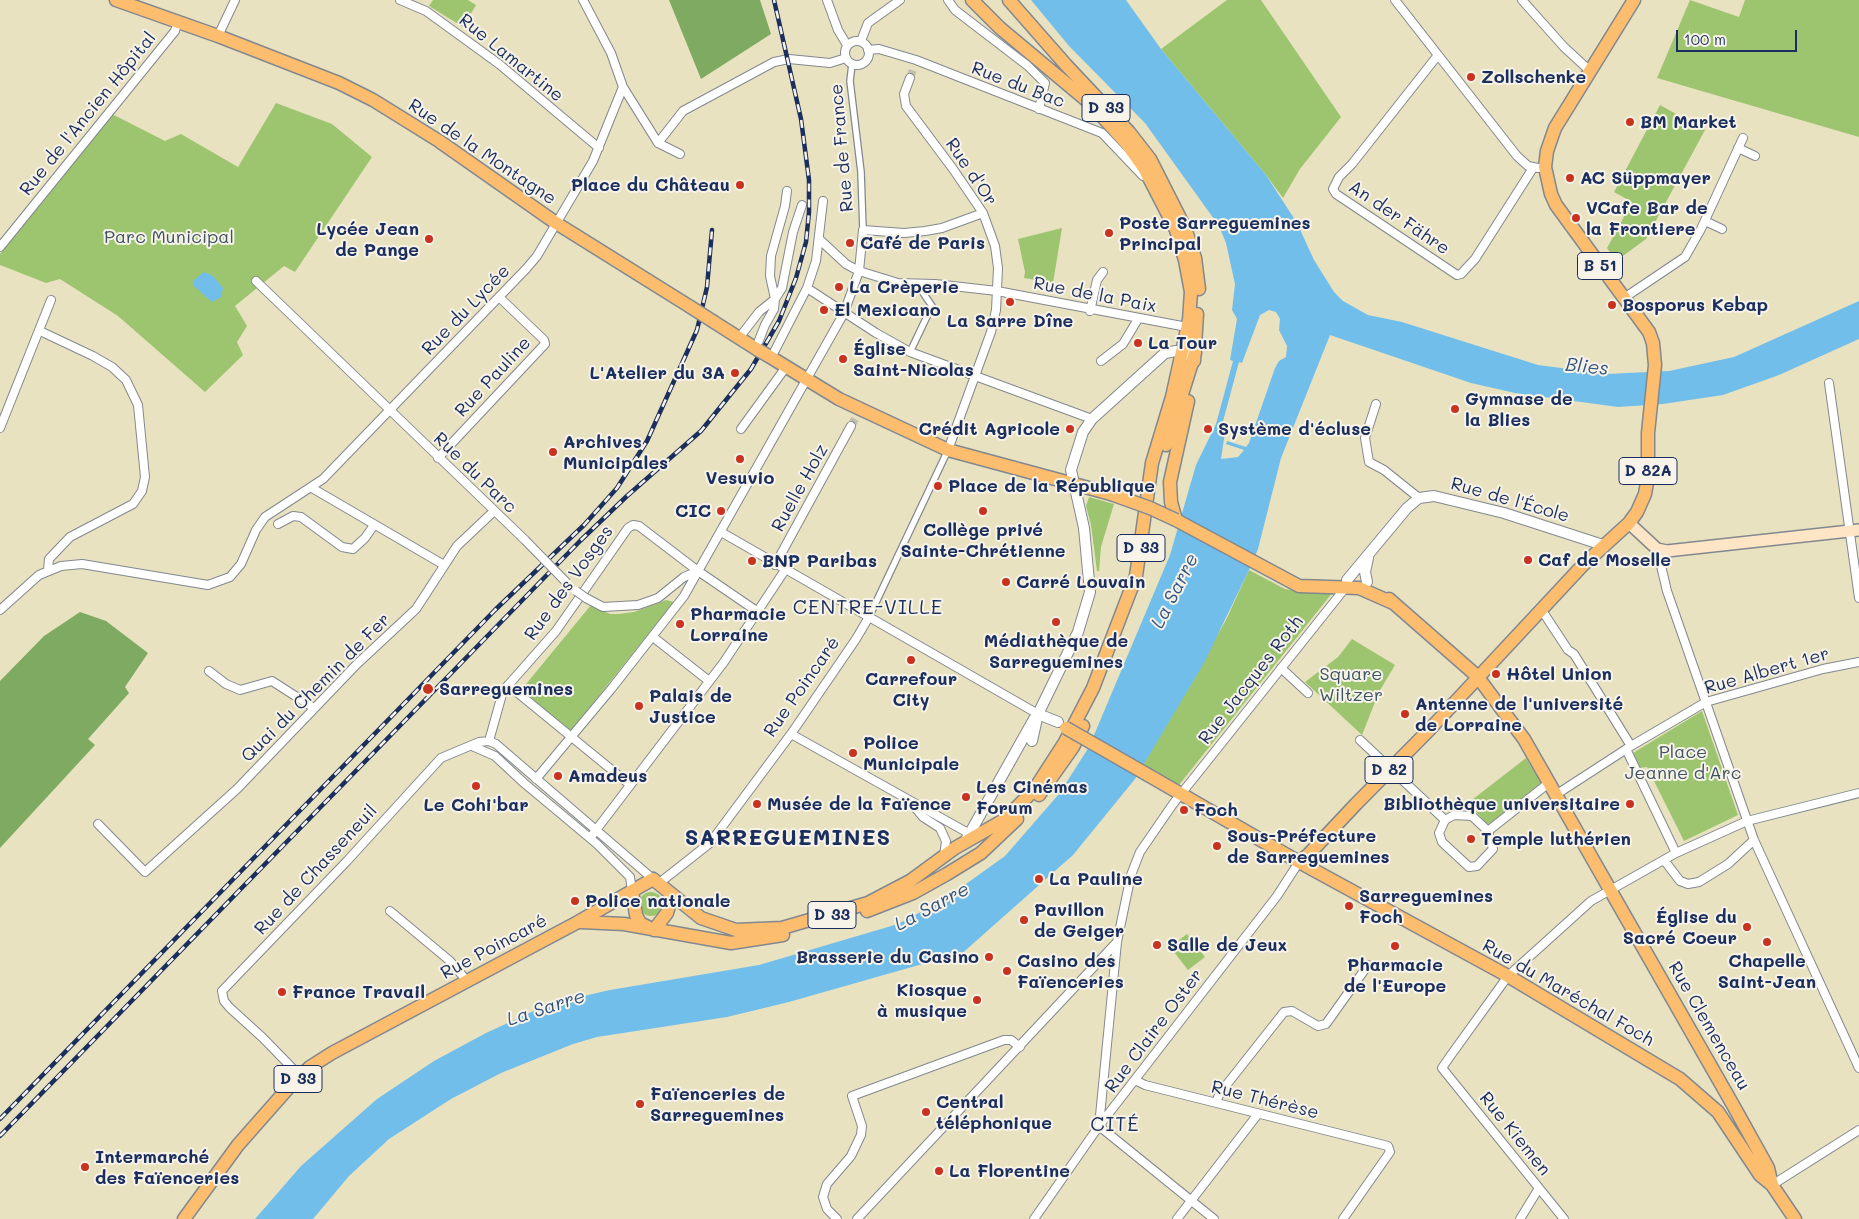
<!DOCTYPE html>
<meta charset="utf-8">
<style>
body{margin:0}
#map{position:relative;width:1859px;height:1219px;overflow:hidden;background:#e9e2c0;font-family:Mali,sans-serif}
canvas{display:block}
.scale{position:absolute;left:1676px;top:30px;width:121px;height:22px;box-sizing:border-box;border:2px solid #1b2f5e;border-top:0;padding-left:6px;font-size:15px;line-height:18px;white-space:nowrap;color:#1b2f5e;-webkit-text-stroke:4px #f7f3e8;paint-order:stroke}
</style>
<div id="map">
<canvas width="1859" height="1219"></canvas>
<div class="scale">100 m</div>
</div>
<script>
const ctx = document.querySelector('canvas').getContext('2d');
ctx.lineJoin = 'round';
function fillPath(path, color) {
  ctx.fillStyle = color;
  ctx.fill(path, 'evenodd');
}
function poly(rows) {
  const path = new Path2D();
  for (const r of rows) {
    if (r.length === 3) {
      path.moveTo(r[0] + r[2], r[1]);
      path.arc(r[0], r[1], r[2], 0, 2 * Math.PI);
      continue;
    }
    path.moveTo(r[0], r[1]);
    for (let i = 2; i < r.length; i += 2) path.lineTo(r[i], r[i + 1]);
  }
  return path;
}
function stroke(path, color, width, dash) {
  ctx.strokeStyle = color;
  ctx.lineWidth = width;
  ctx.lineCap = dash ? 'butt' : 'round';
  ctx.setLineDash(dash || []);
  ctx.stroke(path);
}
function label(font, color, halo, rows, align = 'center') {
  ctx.font = font + ' Mali,sans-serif';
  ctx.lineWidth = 4;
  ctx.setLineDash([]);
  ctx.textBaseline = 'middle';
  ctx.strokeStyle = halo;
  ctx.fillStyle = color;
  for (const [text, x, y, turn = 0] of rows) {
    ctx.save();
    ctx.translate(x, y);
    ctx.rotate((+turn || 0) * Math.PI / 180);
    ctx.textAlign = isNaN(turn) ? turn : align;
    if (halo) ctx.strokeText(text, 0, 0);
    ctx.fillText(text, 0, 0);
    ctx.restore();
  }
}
const green = poly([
 [433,0,468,0,476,5,463,27,429,6],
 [1227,0,1261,0,1341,117,1300,169,1283,198,1266,175,1161,49],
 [1690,0,1739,17,1745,0,1859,0,1859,137,1657,78],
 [276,103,332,124,372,157,295,272,284,266,235,306,247,326,237,342,243,355,205,392,118,316,60,279,46,283,0,265,0,254,112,114,165,141,181,134,238,167],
 [1660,105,1705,130,1646,239,1616,261,1607,248,1632,202,1614,192],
 [1062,228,1053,283,1024,278,1025,272,1018,239],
 [1089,497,1114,504,1101,547,1099,571,1097,571,1091,525,1086,506],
 [1249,570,1285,589,1309,593,1333,592,1175,790,1139,772,1226,620],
 [666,600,674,602,569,733,522,689,591,605,610,614,619,614,634,612],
 [1352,639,1395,665,1379,692,1362,735,1305,682,1338,657],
 [1702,711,1738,815,1684,841,1647,767,1640,768,1633,753],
 [1526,758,1541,783,1488,825,1468,803],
 [651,904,12],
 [1187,934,1205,957,1188,970,1170,947]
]);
const forest = poly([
 [669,0,760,0,771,34,701,79],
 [80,612,106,621,148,653,125,687,129,693,88,739,95,745,0,848,0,681,44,636]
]);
const water = poly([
 [1031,0,1126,0,1161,49,1266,175,1297,223,1314,260,1334,292,1343,301,1368,315,1402,322,1538,365,1607,374,1669,371,1734,357,1859,301,1859,339,1779,375,1723,395,1663,404,1618,407,1515,393,1471,383,1330,335,1281,458,1258,549,1249,570,1204,663,1135,779,1073,855,958,957,954,955,789,1002,727,1017,597,1037,573,1044,501,1073,451,1099,389,1139,349,1176,313,1219,255,1219,301,1166,377,1099,434,1061,486,1033,538,1009,562,1001,610,990,759,965,898,924,945,899,1005,856,1059,794,1089,747,1170,555,1196,465,1216,424,1233,361,1230,360,1237,319,1232,310,1235,284,1226,243,1219,226,1145,123,1069,46],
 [1269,310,1276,312,1280,319,1279,330,1287,346,1286,357,1279,361,1275,368,1249,443,1246,447,1227,441,1226,444,1244,450,1238,457,1221,459,1226,426,1222,425,1239,362,1242,363,1260,315],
 [204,272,213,276,223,288,221,297,212,302,194,286,194,280]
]);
const minorTunnel = poly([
 [910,78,914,67],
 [851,426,858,414]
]);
const pedestrian = poly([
 [852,64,850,81,861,172,863,230],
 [910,352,932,306,917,284],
 [869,617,948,450]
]);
const minor = poly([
 [400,0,426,11,499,64,599,148],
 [827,0,838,30,847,45],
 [948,0,955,10,1028,66,1045,83,1039,109],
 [1395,0,1517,156,1528,166,1538,168],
 [1522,0,1564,47,1590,71],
 [218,36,235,0],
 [861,41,868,23,900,0],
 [857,53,12],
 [868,50,879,49,916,60,1102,133,1143,176],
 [1438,55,1352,164,1339,177,1333,189,1336,194,1457,275,1461,274,1475,259,1533,168],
 [910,78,904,94,906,106,953,169,983,213,995,246,998,268,996,310,991,332,948,450],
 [623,87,658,143,680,154],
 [658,143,683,111,774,62,789,59,830,63,846,58],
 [1738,148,1755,156],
 [1705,221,1722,229],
 [819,239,846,264,859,271,898,283,935,284,997,291,1187,327],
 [0,247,175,31,178,21],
 [256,281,525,540],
 [807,288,876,333,910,352,1092,419],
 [1624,298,1685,257,1701,229,1743,138],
 [1090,311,1097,280,1103,272],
 [40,331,93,356,112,367,126,380,138,405,145,477,142,491,133,504,70,537,49,559,48,570],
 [739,338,759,312,775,299,782,288,793,232,802,205],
 [756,348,765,325,774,309,775,299,770,276,771,256,785,206,787,191],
 [771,358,807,288,816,261,823,201],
 [1101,361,1123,344,1138,319],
 [1829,383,1859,598],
 [1376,404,1365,438,1369,462,1384,470,1419,498],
 [0,428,51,300],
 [741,429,786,367],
 [438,458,545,344,544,340,499,297],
 [312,488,444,565],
 [278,524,293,516,301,517,342,547,353,549,365,538,374,525],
 [721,532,1038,714],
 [1657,549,1667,591,1754,840,1859,1068],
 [775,565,851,426],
 [586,598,603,607,638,605,658,598,684,577,698,571],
 [1541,609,1568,650,1574,654,1631,746],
 [0,610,39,575,61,566,82,564,208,585,230,577,241,564,256,530,265,517,323,479,526,269,537,256,593,161,623,87,611,53,583,0],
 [653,637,709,681],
 [1281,668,1308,693],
 [209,671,226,684,240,690,272,681,314,708],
 [508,685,629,784],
 [791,734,970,834],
 [1360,740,1445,820],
 [489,741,503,691,556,631,628,528,633,525,639,526,698,571,758,612],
 [472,746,495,756,524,783,597,844,630,877,632,891],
 [1626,749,1676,853],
 [536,779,612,688,684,596,844,313,859,271,863,230,904,233,925,231,942,228,983,213],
 [1557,794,1631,746,1706,702,1823,669,1859,662],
 [914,806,923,817,940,828,946,841,944,856],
 [1454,815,1472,816,1488,831,1493,849,1477,866,1469,867,1442,842,1439,833,1445,820,1454,815],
 [98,824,145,872,237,789,357,664,416,609,457,546,493,512],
 [1488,831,1550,782],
 [590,838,724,662,785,570],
 [1664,860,1680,881,1688,884,1699,882,1728,864,1754,840],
 [658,884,710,843,791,734,856,639,869,617],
 [390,911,450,961,467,981],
 [300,1076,263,1038,230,1008,224,1001,222,991,347,861,441,758,479,742,489,741,496,744,653,879],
 [1135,1080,1145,1085,1388,1146,1390,1152,1343,1219],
 [1216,1102,1220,1093,1284,1012,1292,1011,1318,1026,1326,1024,1368,965],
 [1099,1126,1117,942,1131,875,1140,852,1173,804,1346,587],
 [1099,1126,1214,1219],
 [1772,1185,1859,1130],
 [837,1219,827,1209,823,1197,827,1184,851,1156,861,1135,862,1126,852,1096,1004,1040,1011,1040,1020,1047],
 [857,1219,1117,942],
 [1034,1219,1099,1126,1277,896,1299,862],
 [1177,1219,1258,1114],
 [1520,1219,1539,1188],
 [1564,1219,1442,1068,1451,1055,1508,976,1591,901,1676,853,1747,821,1859,793]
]);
const tertiary = poly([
 [1347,580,1407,508,1419,498,1434,496,1504,513,1603,545],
 [1367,582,1365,572,1368,558],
 [1038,714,1058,722],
 [1032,741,1038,714,1078,632,1090,592,1084,528,1071,470,1083,432,1092,419,1165,353,1176,351,1187,355],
 [966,840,1034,719]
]);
const secondary = poly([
 [1629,523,1657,549,1667,551,1859,530]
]);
const primary = poly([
 [116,0,218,36,339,83,373,100,439,141,556,223,689,306],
 [1009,0,1066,65,1129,132,1150,159,1185,228,1195,258,1199,289],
 [714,322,758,350],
 [767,355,839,399,948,450,1111,494],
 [1194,361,1197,314],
 [1188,401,1170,482,1171,502,1176,520,1299,586,1359,588,1393,603],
 [1166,445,1195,353],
 [1389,599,1477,676,1524,739,1733,1105,1768,1168,1772,1185],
 [1148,775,1299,862,1508,976,1680,1079,1718,1112,1760,1175,1772,1185,1795,1219],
 [1039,795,1073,747,1083,726],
 [1299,862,1308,855,1356,804,1430,729,1583,565,1629,523,1637,512,1645,494,1648,477,1648,433,1655,365,1653,343,1649,332,1556,205,1551,194,1545,167,1547,151,1555,128,1634,0],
 [632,891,636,915,640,923,648,927],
 [867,911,913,893,947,874,981,853,1017,819],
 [581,922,624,924,731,943,783,935],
 [654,930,667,913,672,896],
 [184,1219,238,1145,290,1086,310,1067,332,1053,578,922,653,879,701,918,736,930,782,928,868,903,910,881,955,848,1004,820,1034,790,1065,742,1093,688,1136,576,1152,463,1172,397,1189,320,1191,292,1185,260,1176,230,1144,168,1127,144,1091,104,1000,28,972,0]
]);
const rail = poly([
 [0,1119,495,610,584,525,617,488,647,441,697,330,707,287,712,230],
 [0,1136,580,541,627,496,701,431,751,369,779,321,796,278,806,242,809,212,809,180,801,119,774,0]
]);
const minorBridge = poly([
 [525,540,567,583],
 [576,591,586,598]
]);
const primaryBridge = poly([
 [689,306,714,322],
 [758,350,767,355],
 [1111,494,1150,508,1176,520],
 [1066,728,1148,775]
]);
const markers = [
 [1471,77,5,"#c8321e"],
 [1630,122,5,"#c8321e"],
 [1570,178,5,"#c8321e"],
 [740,185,5,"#c8321e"],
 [1576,218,5,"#c8321e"],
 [1109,233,5,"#c8321e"],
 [429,239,5,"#c8321e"],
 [850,243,5,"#c8321e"],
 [839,287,5,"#c8321e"],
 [1010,302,5,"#c8321e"],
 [1612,305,5,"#c8321e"],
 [824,310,5,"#c8321e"],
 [1138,343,5,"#c8321e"],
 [843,359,5,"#c8321e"],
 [735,373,5,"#c8321e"],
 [1455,409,5,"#c8321e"],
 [1070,429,5,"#c8321e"],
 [1208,429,5,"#c8321e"],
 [553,452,5,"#c8321e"],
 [740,459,5,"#c8321e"],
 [938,486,5,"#c8321e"],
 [721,511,5,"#c8321e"],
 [983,511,5,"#c8321e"],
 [1528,560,5,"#c8321e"],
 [752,561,5,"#c8321e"],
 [1006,582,5,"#c8321e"],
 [1056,622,5,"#c8321e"],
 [680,624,5,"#c8321e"],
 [911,660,5,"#c8321e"],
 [1496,674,5,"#c8321e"],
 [428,689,6,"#c8321e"],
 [639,706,5,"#c8321e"],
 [1405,714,5,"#c8321e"],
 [853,753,5,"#c8321e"],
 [558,776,5,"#c8321e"],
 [476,786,5,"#c8321e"],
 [966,797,5,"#c8321e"],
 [757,804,5,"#c8321e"],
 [1630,804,5,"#c8321e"],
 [1184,810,5,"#c8321e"],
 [1471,839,5,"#c8321e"],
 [1217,846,5,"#c8321e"],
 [1039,879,5,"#c8321e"],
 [575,901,5,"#c8321e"],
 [1349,906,5,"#c8321e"],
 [1024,920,5,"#c8321e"],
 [1747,927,5,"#c8321e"],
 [1767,942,5,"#c8321e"],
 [1157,945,5,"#c8321e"],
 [1395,946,5,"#c8321e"],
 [989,957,5,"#c8321e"],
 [1007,971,5,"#c8321e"],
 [282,992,5,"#c8321e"],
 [977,1000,5,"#c8321e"],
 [640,1104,5,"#c8321e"],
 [926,1112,5,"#c8321e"],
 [85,1167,5,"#c8321e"],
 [939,1171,5,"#c8321e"]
];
const shields = [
 [1106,108,48],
 [1600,266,45],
 [1648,471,58],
 [1141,548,48],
 [1389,770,48],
 [832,915,48],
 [298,1079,48]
];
const shieldNames = [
 ["D 33",1106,108],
 ["B 51",1600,266],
 ["D 82A",1648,471],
 ["D 33",1141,548],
 ["D 82",1389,770],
 ["D 33",832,915],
 ["D 33",298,1079]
];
const streetNames = [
 ["Rue Lamartine",511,58,39],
 ["Rue du Bac",1018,85,21],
 ["Rue de l'Ancien Hôpital",88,114,-51],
 ["Rue de France",842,148,-95],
 ["Rue de la Montagne",482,152,34],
 ["Rue d'Or",971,172,56],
 ["An der Fähre",1399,218,34],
 ["Rue de la Paix",1095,295,11],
 ["Rue du Lycée",466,310,-46],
 ["Rue Pauline",493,377,-47],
 ["Rue du Parc",475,473,44],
 ["Ruelle Holz",800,488,-61],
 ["Rue de l'École",1510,500,16],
 ["Rue des Vosges",569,583,-54],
 ["Rue Albert 1er",1767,671,-16],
 ["Rue Jacques Roth",1251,680,-52],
 ["Rue Poincaré",802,687,-55],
 ["Quai du Chemin de Fer",316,688,-45],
 ["Rue de Chasseneuil",316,870,-47],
 ["Rue Poincaré",494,947,-28],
 ["Rue du Maréchal Foch",1568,993,30],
 ["Rue Clemenceau",1709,1026,60],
 ["Rue Claire Oster",1154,1031,-53],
 ["Rue Thérèse",1265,1100,14],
 ["Rue Kiemen",1515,1134,51]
];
const poiNames = [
 ["Zollschenke",1481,77],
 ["BM Market",1640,122],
 ["AC Süppmayer",1580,178],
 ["Place du Château",730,185,"right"],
 ["VCafe Bar de",1586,208],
 ["la Frontiere",1586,229],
 ["Poste Sarreguemines",1119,223],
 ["Principal",1119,244],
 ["Lycée Jean",419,229,"right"],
 ["de Pange",419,250,"right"],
 ["Café de Paris",860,243],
 ["La Crèperie",849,287],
 ["Bosporus Kebap",1622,305],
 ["El Mexicano",834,310],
 ["La Sarre Dîne",1010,321,"center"],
 ["La Tour",1148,343],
 ["Église",853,349],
 ["Saint-Nicolas",853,370],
 ["L'Atelier du 3A",725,373,"right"],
 ["Gymnase de",1465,399],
 ["la Blies",1465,420],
 ["Crédit Agricole",1060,429,"right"],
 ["Système d'écluse",1218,429],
 ["Archives",563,442],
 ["Municipales",563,463],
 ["Vesuvio",740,478,"center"],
 ["Place de la République",948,486],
 ["CIC",711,511,"right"],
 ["Collège privé",983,530,"center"],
 ["Sainte-Chrétienne",983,551,"center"],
 ["Caf de Moselle",1538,560],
 ["BNP Paribas",762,561],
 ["Carré Louvain",1016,582],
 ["Pharmacie",690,614],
 ["Lorraine",690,635],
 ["Médiathèque de",1056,641,"center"],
 ["Sarreguemines",1056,662,"center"],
 ["Hôtel Union",1506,674],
 ["Carrefour",911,679,"center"],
 ["City",911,700,"center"],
 ["Sarreguemines",439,689],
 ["Palais de",649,696],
 ["Justice",649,717],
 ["Antenne de l'université",1415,704],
 ["de Lorraine",1415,725],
 ["Police",863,743],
 ["Municipale",863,764],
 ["Amadeus",568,776],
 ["Les Cinémas",976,787],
 ["Forum",976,808],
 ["Musée de la Faïence",767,804],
 ["Bibliothèque universitaire",1620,804,"right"],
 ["Le Cohi'bar",476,805,"center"],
 ["Foch",1194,810],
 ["Sous-Préfecture",1227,836],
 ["de Sarreguemines",1227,857],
 ["Temple luthérien",1481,839],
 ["La Pauline",1049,879],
 ["Sarreguemines",1359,896],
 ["Foch",1359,917],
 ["Police nationale",585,901],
 ["Pavillon",1034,910],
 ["de Geiger",1034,931],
 ["Église du",1737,917,"right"],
 ["Sacré Coeur",1737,938,"right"],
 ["Salle de Jeux",1167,945],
 ["Brasserie du Casino",979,957,"right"],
 ["Casino des",1017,961],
 ["Faïenceries",1017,982],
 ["Chapelle",1767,961,"center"],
 ["Saint-Jean",1767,982,"center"],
 ["Pharmacie",1395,965,"center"],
 ["de l'Europe",1395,986,"center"],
 ["Kiosque",967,990,"right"],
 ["à musique",967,1011,"right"],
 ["France Travail",292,992],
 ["Faïenceries de",650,1094],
 ["Sarreguemines",650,1115],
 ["Central",936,1102],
 ["téléphonique",936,1123],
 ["Intermarché",95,1157],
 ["des Faïenceries",95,1178],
 ["La Florentine",949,1171]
];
const parkNames = [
 ["Parc Municipal",169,237],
 ["Square",1351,674],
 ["Wiltzer",1351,695],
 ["Place",1683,752],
 ["Jeanne d'Arc",1683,773]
];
const waterNames = [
 ["Blies",1587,367,6],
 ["La Sarre",1175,591,-63],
 ["La Sarre",932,907,-28],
 ["La Sarre",546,1008,-18]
];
const quarterNames = [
 ["CENTRE-VILLE",868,608],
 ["CITÉ",1115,1125]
];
const districtNames = [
 ["SARREGUEMINES",788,838]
];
fillPath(green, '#9dc570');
fillPath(forest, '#7eaa62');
fillPath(water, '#71beeb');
stroke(minorTunnel, '#c0beac', 8, [8, 4]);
stroke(pedestrian, '#82888f', 8);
stroke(minor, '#82888f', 10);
stroke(tertiary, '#82888f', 12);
stroke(secondary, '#82888f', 14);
stroke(primary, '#82888f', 15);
stroke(pedestrian, '#fff', 5.5);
stroke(minor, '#fff', 8);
stroke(tertiary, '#fff', 10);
stroke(secondary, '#fee5c5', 11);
stroke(primary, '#fcbd6f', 12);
stroke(rail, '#1b2f5e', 4.5);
stroke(rail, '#f7f3e8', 2.5, [8]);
stroke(minorBridge, '#82888f', 10, []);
stroke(primaryBridge, '#82888f', 15, []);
stroke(minorBridge, '#fff', 8);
stroke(primaryBridge, '#fcbd6f', 12);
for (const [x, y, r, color] of markers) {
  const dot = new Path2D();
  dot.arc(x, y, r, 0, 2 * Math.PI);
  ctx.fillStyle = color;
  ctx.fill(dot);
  stroke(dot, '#f7f3e8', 2);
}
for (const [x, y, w] of shields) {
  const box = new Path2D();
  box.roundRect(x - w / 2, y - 13.5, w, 27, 4);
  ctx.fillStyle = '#f7f3e8';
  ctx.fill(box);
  stroke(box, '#1b2f5e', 1);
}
label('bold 16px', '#1b2f5e', null, shieldNames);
label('18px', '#1b2f5e', '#f7f3e8', streetNames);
label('bold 18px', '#1b2f5e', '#f7f3e8', poiNames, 'left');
label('18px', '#3c5462', '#f7f3e8', parkNames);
label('italic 19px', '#305381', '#f7f3e8', waterNames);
ctx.letterSpacing = '1px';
label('20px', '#1b2f5e', '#f7f3e8', quarterNames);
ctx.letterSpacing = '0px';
ctx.letterSpacing = '1px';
label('bold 22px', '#1b2f5e', '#f7f3e8', districtNames);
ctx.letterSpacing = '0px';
</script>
